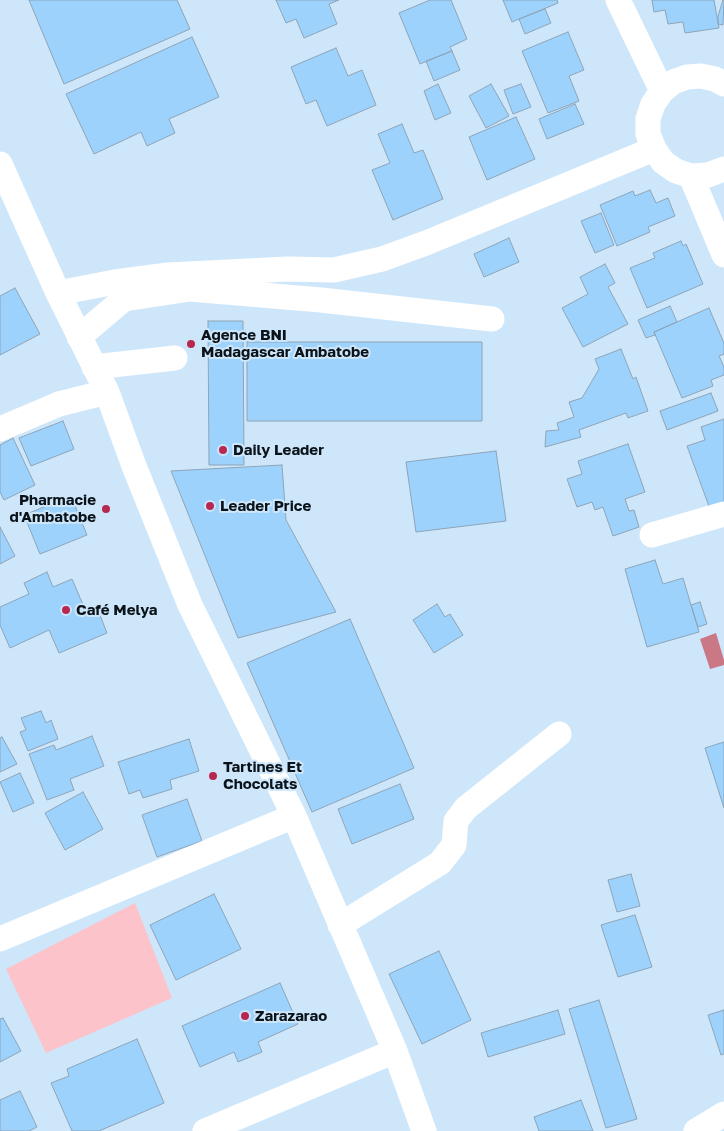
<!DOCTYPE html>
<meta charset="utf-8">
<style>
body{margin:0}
canvas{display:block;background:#cee6fa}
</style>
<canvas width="724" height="1131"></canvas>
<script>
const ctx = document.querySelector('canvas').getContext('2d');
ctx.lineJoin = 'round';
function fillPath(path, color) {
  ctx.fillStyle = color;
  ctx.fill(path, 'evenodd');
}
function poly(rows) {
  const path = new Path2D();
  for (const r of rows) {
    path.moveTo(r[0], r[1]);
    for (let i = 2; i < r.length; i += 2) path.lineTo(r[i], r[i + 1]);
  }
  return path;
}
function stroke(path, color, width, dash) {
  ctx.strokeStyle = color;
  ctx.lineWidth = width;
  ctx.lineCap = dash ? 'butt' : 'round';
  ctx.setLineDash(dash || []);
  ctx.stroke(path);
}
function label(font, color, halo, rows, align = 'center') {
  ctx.font = font + ' "Golos Text",sans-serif';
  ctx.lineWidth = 4;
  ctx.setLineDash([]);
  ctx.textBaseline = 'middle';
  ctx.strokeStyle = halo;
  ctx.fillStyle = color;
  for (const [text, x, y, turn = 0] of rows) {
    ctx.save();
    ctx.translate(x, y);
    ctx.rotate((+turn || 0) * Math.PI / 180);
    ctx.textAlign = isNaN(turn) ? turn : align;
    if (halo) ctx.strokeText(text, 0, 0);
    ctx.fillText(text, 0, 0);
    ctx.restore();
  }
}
const green = poly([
 [135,903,172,998,46,1053,6,969]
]);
const water = poly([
 [716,633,724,660,724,665,710,669,700,639]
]);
const building = poly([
 [29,0,177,0,190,29,64,84,29,0],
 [276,0,339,0,329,4,337,24,304,38,296,19,286,23,276,0],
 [430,0,451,0,467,39,450,47,452,51,420,64,399,13,430,0],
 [503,0,557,0,558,3,512,22,503,0],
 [652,0,714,0,719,28,685,33,683,22,668,24,665,10,654,12,652,0],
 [723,0,724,0,723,25,718,24,718,16,723,0],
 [545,9,551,23,525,34,519,19,545,9],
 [568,32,584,70,569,76,579,101,548,113,522,51,568,32],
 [192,37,219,97,169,119,175,133,147,146,141,132,94,154,66,94,192,37],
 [336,48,348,76,362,70,376,105,327,126,316,100,306,104,291,67,336,48],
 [452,51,460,70,434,81,426,61,452,51],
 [438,84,451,113,435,120,424,91,438,84],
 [491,84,509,116,486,128,469,96,491,84],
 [521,84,531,107,513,114,504,90,521,84],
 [575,104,584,124,547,139,539,119,575,104],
 [516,117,535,159,487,180,469,137,516,117],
 [402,124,414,153,423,150,443,199,393,220,372,170,390,163,378,134,402,124],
 [650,190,656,203,668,198,675,216,648,227,650,232,617,246,600,205,633,191,635,196,650,190],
 [601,213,614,245,595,253,581,221,601,213],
 [509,238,519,262,484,277,474,254,509,238],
 [681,241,683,246,686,244,703,284,647,308,630,268,655,258,653,253,681,241],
 [605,264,615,283,608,287,628,324,583,347,562,308,588,294,580,277,605,264],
 [15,288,40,334,0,355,0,296,15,288],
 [670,306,677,322,654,332,655,335,646,338,638,320,670,306],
 [709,308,724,343,724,354,719,356,724,367,724,375,711,380,713,386,682,398,654,332,709,308],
 [208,321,243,321,244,465,209,465,208,321],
 [247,342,482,342,482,421,247,421,247,342],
 [621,349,633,379,636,377,648,411,628,418,626,413,579,430,581,437,545,447,546,431,559,430,557,423,574,417,569,402,582,398,599,369,595,359,621,349],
 [711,393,718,411,667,430,660,411,711,393],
 [724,419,724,504,710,509,687,446,705,440,701,427,724,419],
 [63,421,74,449,31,466,19,438,63,421],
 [13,438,35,485,4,500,0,492,0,445,13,438],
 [628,444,645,492,625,499,629,511,634,510,639,527,613,536,603,507,595,510,592,502,577,507,567,479,582,474,578,461,628,444],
 [496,451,506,521,416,532,406,462,496,451],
 [282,465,286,520,336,612,238,638,171,471,282,465],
 [71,496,87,535,40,554,24,515,71,496],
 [0,527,15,556,0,564,0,527],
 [655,560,663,584,683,578,699,632,647,647,625,569,655,560],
 [47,572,53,587,72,579,87,614,98,610,107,633,59,653,49,630,10,648,0,625,0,607,29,594,24,583,47,572],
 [700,602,707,624,698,627,691,605,700,602],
 [437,604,445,617,450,614,463,635,434,653,413,620,437,604],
 [350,619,414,768,312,812,247,663,350,619],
 [41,711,46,723,51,720,58,739,28,751,20,732,26,730,21,718,41,711],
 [92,736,104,766,70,779,74,790,47,800,29,754,54,745,56,750,92,736],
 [2,737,17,764,0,772,0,738,2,737],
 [189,739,199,771,170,780,172,789,143,798,140,790,129,794,118,762,189,739],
 [724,742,724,808,705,748,724,742],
 [20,773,34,803,13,812,0,782,20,773],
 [400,784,414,819,352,844,338,809,400,784],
 [83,792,103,829,65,850,45,813,83,792],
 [187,799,202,841,157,857,142,815,187,799],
 [631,874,640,906,617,912,608,880,631,874],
 [214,894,241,949,176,980,150,925,214,894],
 [635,915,652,967,618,977,601,925,635,915],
 [439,951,471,1020,422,1044,389,974,439,951],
 [280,983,298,1024,258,1042,262,1052,238,1062,234,1052,200,1067,182,1026,280,983],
 [599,1000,637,1119,606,1128,569,1009,599,1000],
 [558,1010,565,1034,488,1057,481,1033,558,1010],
 [724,1010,724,1054,721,1055,708,1015,724,1010],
 [3,1018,21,1051,0,1062,0,1019,3,1018],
 [137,1039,164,1103,99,1131,72,1131,51,1083,69,1076,67,1069,137,1039],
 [20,1091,37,1127,29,1131,0,1131,0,1100,20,1091],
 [581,1100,593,1131,539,1131,534,1117,581,1100]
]);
const minor = poly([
 [618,0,662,91],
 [724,84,715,79,701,76,687,77,673,82,662,91,653,104,648,119,648,134,654,149,663,162,676,171,691,176,708,175,724,169],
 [0,164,58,293,107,392,134,466,190,605,294,816,395,1051,424,1131],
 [691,176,724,255],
 [58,293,115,282,168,275,288,269,334,270,382,259,426,243,654,149],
 [79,337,124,299,190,289,321,300,492,319],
 [94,367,175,358],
 [0,429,59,404,107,392],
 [652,535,724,514],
 [340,925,440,863,454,845,456,821,466,808,559,734],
 [0,939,294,816],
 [205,1131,395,1051],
 [696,1131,724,1114]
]);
const markers = [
 [191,344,5,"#b72750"],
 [223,450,5,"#b72750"],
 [210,506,5,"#b72750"],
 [106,509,5,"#b72750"],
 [66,610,5,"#b72750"],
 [213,776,5,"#b72750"],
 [245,1016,5,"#b72750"]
];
const poiNames = [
 ["Agence BNI",201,335],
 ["Madagascar Ambatobe",201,352],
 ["Daily Leader",233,450],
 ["Pharmacie",96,500,"right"],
 ["d'Ambatobe",96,517,"right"],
 ["Leader Price",220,506],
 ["Café Melya",76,610],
 ["Tartines Et",223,767],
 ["Chocolats",223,784],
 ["Zarazarao",255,1016]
];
fillPath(green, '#fdc3cb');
fillPath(water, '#ca7885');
fillPath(building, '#9dd2fd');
stroke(building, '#8ea4b7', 1);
stroke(minor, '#fff', 25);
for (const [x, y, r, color] of markers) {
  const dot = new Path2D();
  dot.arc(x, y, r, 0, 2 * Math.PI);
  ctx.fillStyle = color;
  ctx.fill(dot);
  stroke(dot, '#cee6fa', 2);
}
label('bold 15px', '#0b131a', '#cee6fa', poiNames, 'left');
</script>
